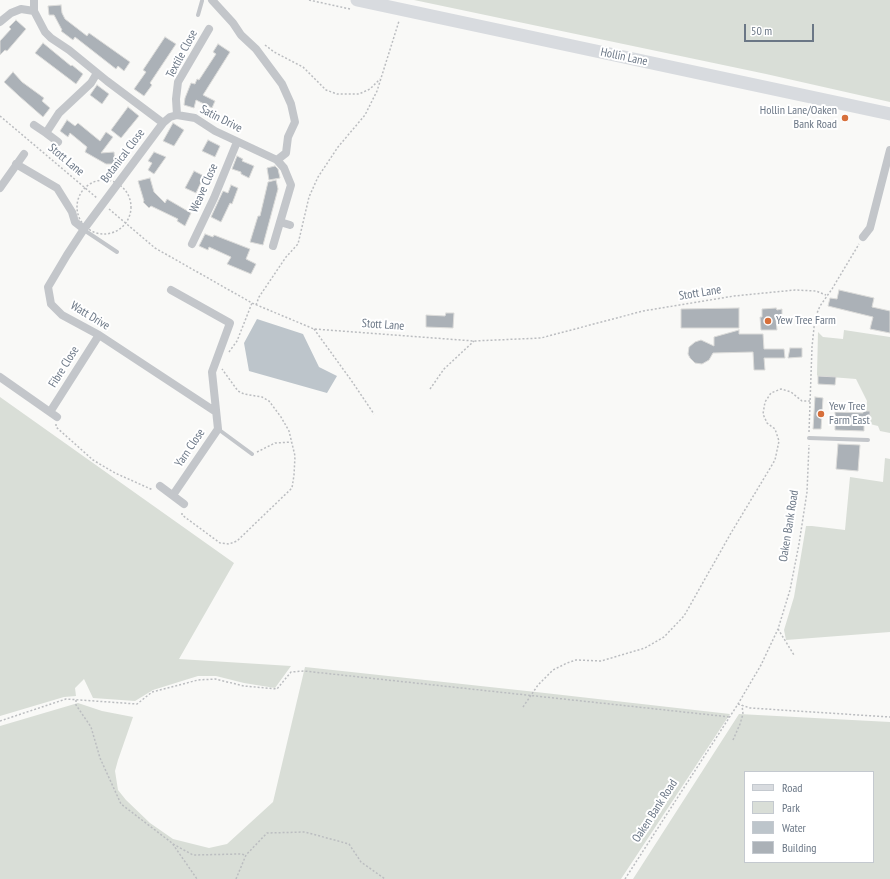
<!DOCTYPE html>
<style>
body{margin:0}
#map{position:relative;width:890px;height:879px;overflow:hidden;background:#f9f9f7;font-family:"PT Sans Narrow",sans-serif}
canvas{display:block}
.legend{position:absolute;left:744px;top:771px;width:130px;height:92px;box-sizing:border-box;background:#fff;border:1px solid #c4c9cf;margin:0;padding:5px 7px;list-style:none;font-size:12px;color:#6b7786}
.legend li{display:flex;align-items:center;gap:8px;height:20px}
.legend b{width:20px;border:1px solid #c4c9cf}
.scale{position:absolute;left:744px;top:24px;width:70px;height:18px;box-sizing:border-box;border:2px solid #6b7786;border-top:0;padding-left:5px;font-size:12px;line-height:14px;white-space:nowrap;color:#6b7786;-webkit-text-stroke:3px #fff;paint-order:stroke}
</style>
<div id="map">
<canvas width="890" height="879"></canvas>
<ul class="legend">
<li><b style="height:5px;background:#d8dbdf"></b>Road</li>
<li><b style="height:11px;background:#d9ded7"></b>Park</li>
<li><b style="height:11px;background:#bdc5cb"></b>Water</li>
<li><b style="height:11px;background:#abb1b7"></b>Building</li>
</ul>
<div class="scale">50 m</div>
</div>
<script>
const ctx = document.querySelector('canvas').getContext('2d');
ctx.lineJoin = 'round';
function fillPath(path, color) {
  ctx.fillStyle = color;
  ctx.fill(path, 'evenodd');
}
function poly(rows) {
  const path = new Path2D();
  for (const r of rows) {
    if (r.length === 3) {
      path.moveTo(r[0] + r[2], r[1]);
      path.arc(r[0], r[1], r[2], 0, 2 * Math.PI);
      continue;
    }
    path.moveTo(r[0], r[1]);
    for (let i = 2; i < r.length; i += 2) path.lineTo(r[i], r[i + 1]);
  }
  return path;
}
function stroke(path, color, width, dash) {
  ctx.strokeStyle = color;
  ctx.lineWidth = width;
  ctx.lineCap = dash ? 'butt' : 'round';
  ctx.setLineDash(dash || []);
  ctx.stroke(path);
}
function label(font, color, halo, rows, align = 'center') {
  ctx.font = font + ' "PT Sans Narrow",sans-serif';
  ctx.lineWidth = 4;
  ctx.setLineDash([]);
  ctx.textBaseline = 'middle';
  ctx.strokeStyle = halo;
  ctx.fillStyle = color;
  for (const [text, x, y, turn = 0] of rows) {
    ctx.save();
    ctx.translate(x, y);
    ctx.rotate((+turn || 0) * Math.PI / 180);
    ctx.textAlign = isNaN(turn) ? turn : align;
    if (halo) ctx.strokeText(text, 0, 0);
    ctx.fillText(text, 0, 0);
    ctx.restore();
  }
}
const green = poly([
 [414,0,890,0,890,102,766,74],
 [844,330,890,337,890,433,880,431,878,426,870,424,870,411,866,411,867,401,856,379,818,376,817,375,818,332,823,337,843,339],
 [0,397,234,563,179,659,291,666,275,688,244,683,216,676,198,676,153,690,135,701,93,698,84,679,75,688,76,696,64,697,0,716],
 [885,458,890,459,890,632,786,640,784,630,794,597,806,526,812,526,845,530,850,477,883,482],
 [305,667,536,692,730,714,621,879,0,879,0,726,78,703,102,711,133,717,118,760,115,771,118,790,126,800,150,823,173,839,209,848,227,844,273,802],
 [739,714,890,722,890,879,633,879],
 [745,772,873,772,873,862,745,862]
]);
const water = poly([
 [257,319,303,334,319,367,337,376,327,393,249,371,244,343]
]);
const building = poly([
 [61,5,62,13,65,19,87,36,89,33,130,62,124,71,118,66,116,69,75,37,73,40,61,31,62,30,54,15,49,15,48,6,61,5],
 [16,20,26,29,7,51,5,50,0,55,0,41,11,29,9,27,16,20],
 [165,37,176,44,150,83,152,85,144,96,134,89,146,72,143,70,165,37],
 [43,43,71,66,72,65,83,74,76,84,35,53,43,43],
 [218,44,230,52,203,95,215,101,212,108,196,100,194,108,184,105,185,98,191,83,195,84,197,79,199,80,216,54,213,52,218,44],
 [13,72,22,82,44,98,42,101,50,108,43,117,19,96,4,82,13,72],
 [97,85,109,94,102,104,90,95,97,85],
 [128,107,139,116,121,138,111,130,128,107],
 [67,120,75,126,78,123,100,141,106,132,113,137,101,153,114,152,115,164,106,164,85,152,87,147,70,133,68,137,60,131,67,120],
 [173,123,184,130,174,146,163,141,173,123],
 [208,140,220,146,215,157,202,151,208,140],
 [154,152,166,157,154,174,148,170,152,163,148,161,154,152],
 [237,156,243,159,242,161,254,166,249,178,241,174,241,172,232,169,237,156],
 [275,166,278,169,280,178,269,180,267,168,275,166],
 [194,171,204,176,196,193,185,188,194,171],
 [150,178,154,192,165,203,167,199,191,213,185,226,177,221,178,219,151,206,149,208,143,202,144,201,138,181,150,178],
 [276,180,278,189,263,245,250,242,258,216,260,216,268,182,276,180],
 [231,185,238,188,232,204,230,203,221,222,211,217,223,191,228,193,231,185],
 [205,234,213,237,214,235,250,249,246,259,256,264,251,274,227,264,231,257,209,247,208,250,199,246,205,234],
 [839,290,874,298,872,307,890,311,890,333,870,329,873,317,828,306,830,298,837,299,839,290],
 [739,308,739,328,681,328,681,309,739,308],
 [776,308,777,310,782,309,782,319,776,319,777,330,761,330,760,317,762,317,762,309,776,308],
 [446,313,454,313,453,328,426,327,426,315,445,316,446,313],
 [739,330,739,334,763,334,764,349,784,349,785,358,764,358,765,370,754,370,753,352,713,353,709,360,702,364,695,363,690,358,688,354,689,347,695,342,701,340,714,346,714,337,739,330],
 [790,348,802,348,802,357,788,358,790,348],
 [818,376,836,377,835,385,818,384,818,376],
 [815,397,823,398,821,429,813,429,815,397],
 [863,411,870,411,870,424,864,424,864,431,835,430,835,412,863,413,863,411],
 [838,444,860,445,858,471,836,469,838,444]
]);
const path = poly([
 [309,0,350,9],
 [265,45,274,52,303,67,326,90,337,94,359,94,370,89,380,79],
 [0,116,97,198],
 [104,207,27],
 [109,209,155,248,252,303,314,329,474,341,541,338,643,311,734,296,795,290,816,291,826,295],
 [256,305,259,297,286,257,298,244,309,197,318,177,338,147,365,115,377,91,399,21],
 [314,329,351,380,374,414],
 [229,352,237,341,252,303],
 [430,389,444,369,474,341],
 [56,424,56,427,93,460,115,473,153,490],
 [809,432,812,347,815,318,820,306,832,289,859,244],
 [257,452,275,443,291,442],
 [182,513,182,515,220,543,229,544,237,541,292,488,294,475,295,456,289,431,281,417,269,401,262,397,244,394,238,391,222,369],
 [778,629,794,655],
 [76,700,76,705,91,727,100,758,121,804,172,843,197,879],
 [738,704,750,708,890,717],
 [523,707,538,685,553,670,567,663,576,660,601,661,645,648,664,637,684,616,731,533,775,460,779,441,775,429,767,423,763,414,765,402,771,393,781,389,791,392,802,401,810,401],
 [0,721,66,699,137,704,152,692,198,680,215,679,244,686,277,689,291,672,304,671,730,717],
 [733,740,740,724,743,714,742,705],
 [173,844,193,855,240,854,246,855],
 [236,879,246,855,267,833,305,832,349,844,361,862,385,879],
 [625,879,738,704,761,665,778,629,790,590,799,544,807,492,809,445]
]);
const service = poly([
 [198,15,202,1],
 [84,230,117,252],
 [218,429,252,454],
 [809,438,868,440]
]);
const minor = poly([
 [34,0,34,11,45,32,51,38,69,50,107,81,163,123,170,117,177,115,195,118,215,131,277,160,284,168,291,185,273,246],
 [212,0,233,23,241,35,256,49,282,84,291,104,295,122,288,137,286,153,277,160],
 [0,22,11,13,21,9,34,11],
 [177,115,176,99,178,82,209,29],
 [163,123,84,229,67,255,48,287,51,304,62,315,99,335,216,412],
 [34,125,46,133,58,142],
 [46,133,59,113,91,83,97,73],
 [16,164,57,188,72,212,75,222,84,229],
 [0,188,24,154],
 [280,222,290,225],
 [863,237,870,228,890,150],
 [192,244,214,198,237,142],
 [171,290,230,323,212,372,218,429,173,495],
 [0,377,57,417],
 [50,412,99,335],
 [160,486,184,504]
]);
const primary = poly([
 [357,0,890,114]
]);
const markers = [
 [845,118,4,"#d76f3a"],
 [768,321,4,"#d76f3a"],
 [821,414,4,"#d76f3a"]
];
const streetNames = [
 ["Textile Close",182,54,-62],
 ["Hollin Lane",624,57,12],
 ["Satin Drive",221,119,27],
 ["Botanical Close",123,156,-53],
 ["Stott Lane",66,160,40],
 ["Weave Close",204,188,-66],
 ["Stott Lane",700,293,-9],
 ["Watt Drive",90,316,31],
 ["Stott Lane",383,325,4],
 ["Fibre Close",64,367,-58],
 ["Yarn Close",190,448,-56],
 ["Oaken Bank Road",789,526,-81],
 ["Oaken Bank Road",655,811,-57]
];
const poiNames = [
 ["Hollin Lane/Oaken",837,111,"right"],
 ["Bank Road",837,125,"right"],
 ["Yew Tree Farm",776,321],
 ["Yew Tree",829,407],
 ["Farm East",829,421]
];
fillPath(green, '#d9ded7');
fillPath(water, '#bdc5cb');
fillPath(building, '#abb1b7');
stroke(building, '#dbdbd9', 1);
stroke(path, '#bbbdc0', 1.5, [2, 2]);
stroke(service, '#c3c6ca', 4);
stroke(minor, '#c3c6ca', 8);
stroke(primary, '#d8dbdf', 13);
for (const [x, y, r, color] of markers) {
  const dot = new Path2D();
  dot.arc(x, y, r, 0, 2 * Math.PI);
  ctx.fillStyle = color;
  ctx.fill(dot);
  stroke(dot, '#fff', 1.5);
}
label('12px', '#6b7786', '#fff', streetNames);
label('12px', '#6b7786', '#fff', poiNames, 'left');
</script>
